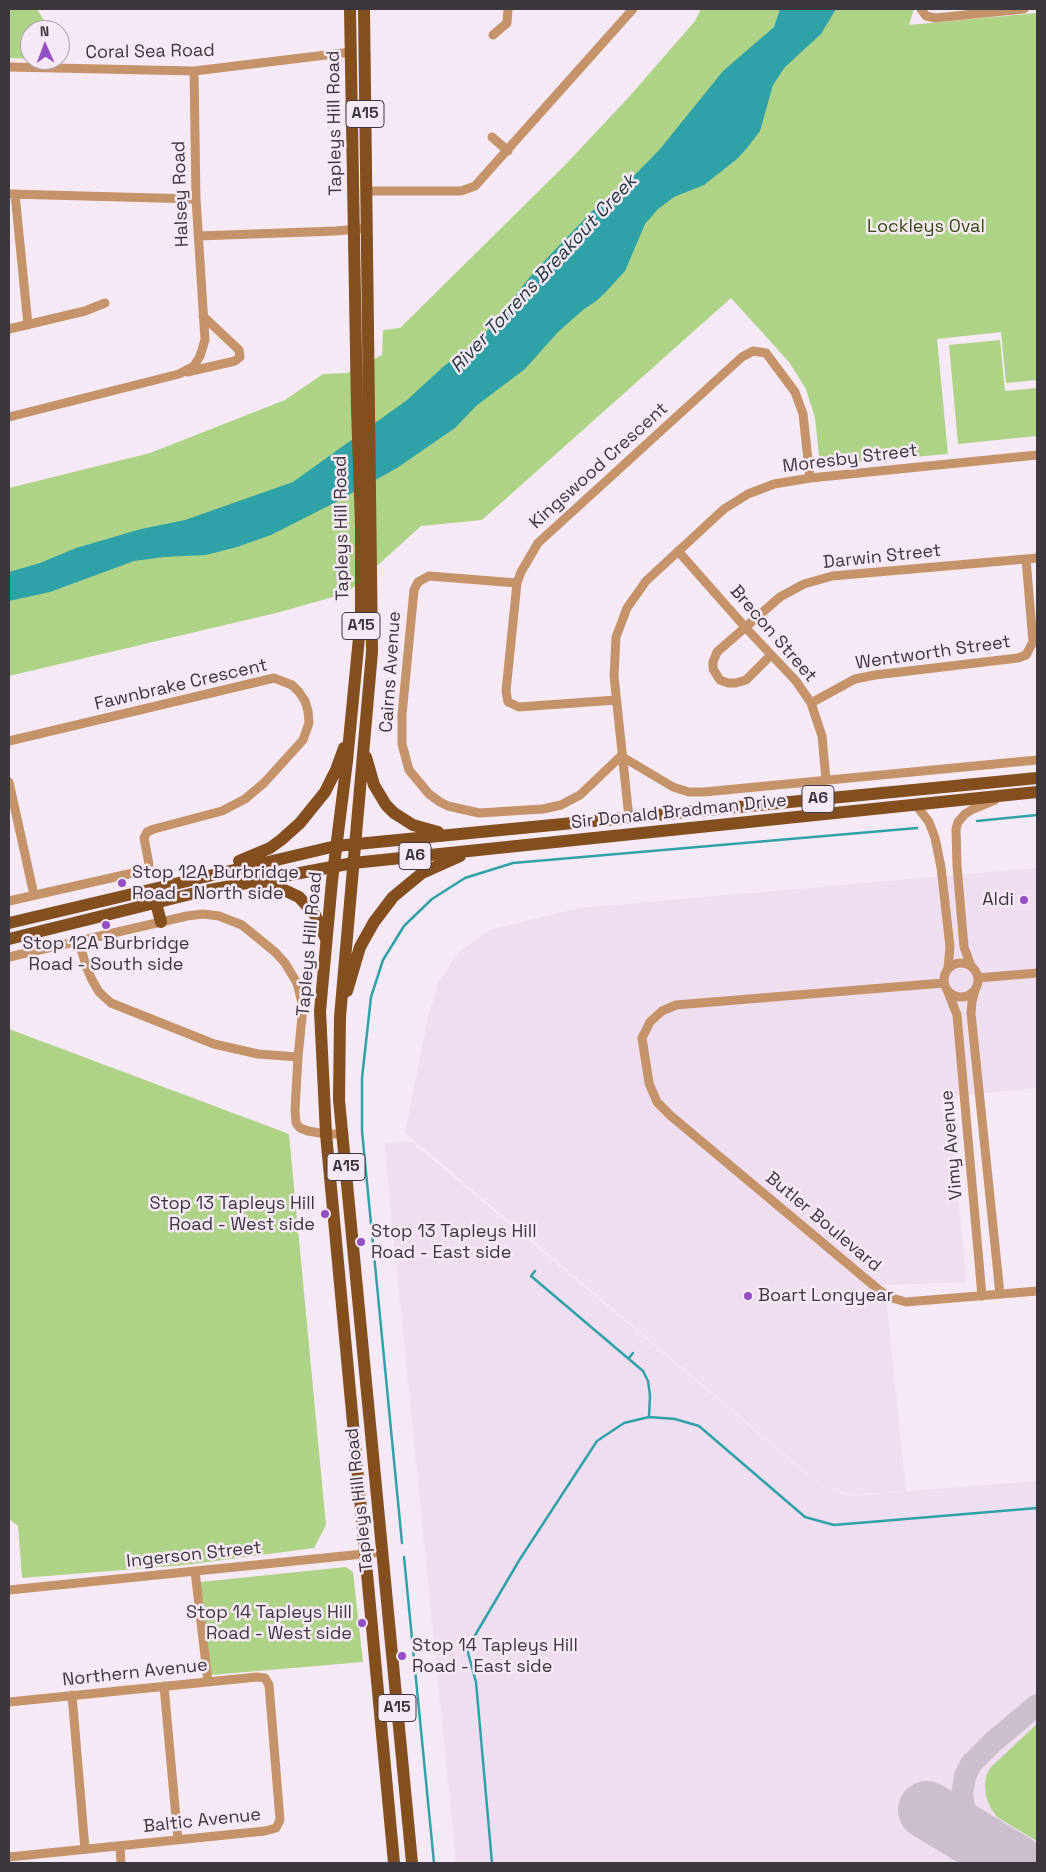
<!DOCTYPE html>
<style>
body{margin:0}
#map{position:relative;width:1046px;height:1872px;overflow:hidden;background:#f6e9f6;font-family:"Space Grotesk",sans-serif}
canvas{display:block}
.frame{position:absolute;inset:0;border:10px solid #3c373c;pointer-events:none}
.north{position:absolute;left:20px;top:20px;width:50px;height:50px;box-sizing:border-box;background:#f6e9f6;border:1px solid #aca2ac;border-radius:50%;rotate:358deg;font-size:14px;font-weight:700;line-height:20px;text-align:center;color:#3c373c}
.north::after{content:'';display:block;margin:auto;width:18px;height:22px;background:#934fc4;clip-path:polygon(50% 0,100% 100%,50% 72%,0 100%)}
</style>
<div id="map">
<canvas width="1046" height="1872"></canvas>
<div class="frame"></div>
<div class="north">N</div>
</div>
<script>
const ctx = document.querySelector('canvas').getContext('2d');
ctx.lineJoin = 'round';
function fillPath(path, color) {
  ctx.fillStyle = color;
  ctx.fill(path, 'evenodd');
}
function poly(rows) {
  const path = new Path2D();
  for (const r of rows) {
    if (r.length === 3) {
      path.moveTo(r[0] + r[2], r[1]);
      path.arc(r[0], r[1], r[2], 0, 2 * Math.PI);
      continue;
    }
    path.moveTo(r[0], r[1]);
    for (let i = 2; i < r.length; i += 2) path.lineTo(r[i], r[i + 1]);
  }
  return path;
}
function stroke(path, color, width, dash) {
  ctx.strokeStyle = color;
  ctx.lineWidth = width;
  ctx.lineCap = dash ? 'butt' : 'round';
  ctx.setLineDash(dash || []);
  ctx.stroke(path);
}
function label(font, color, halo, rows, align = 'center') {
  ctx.font = font + ' "Space Grotesk",sans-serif';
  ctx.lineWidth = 5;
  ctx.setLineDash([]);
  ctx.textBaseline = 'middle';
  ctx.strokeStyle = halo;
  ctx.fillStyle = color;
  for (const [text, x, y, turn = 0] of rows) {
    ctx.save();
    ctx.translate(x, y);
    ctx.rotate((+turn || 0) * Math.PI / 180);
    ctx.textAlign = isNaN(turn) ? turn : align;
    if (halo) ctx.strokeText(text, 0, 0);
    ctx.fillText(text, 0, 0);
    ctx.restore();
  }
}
const built = poly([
 [1037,868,1037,1088,953,1096,953,1150,967,1282,885,1285,906,1491,851,1495,822,1486,405,1133,427,1022,438,982,459,952,490,930,580,908],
 [412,1142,821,1486,850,1496,1037,1481,1037,1863,456,1863,384,1143]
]);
const green = poly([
 [15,9,37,9,50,30,30,30,30,59,9,58,9,11],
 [701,9,914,9,909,25,1037,13,1037,380,1006,383,1001,332,937,339,948,454,820,465,815,418,806,389,789,362,731,298,482,520,421,526,347,593,280,612,9,676,9,488,150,453,285,400,323,374,347,373,382,355,383,330,400,328,566,164,628,98,695,21],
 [1000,340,1005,391,1037,388,1037,436,958,444,949,345],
 [9,1029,289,1134,326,1525,314,1548,185,1565,22,1578,18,1526,9,1519],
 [346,1567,353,1572,363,1662,211,1675,200,1582],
 [1037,1724,1037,1841,997,1817,990,1807,986,1796,985,1786,986,1776,990,1768]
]);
const water = poly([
 [780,9,836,9,821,34,785,67,773,85,760,131,747,148,737,159,704,185,674,197,658,209,645,224,625,271,604,294,595,302,584,309,558,332,525,369,476,406,455,428,397,468,336,502,271,535,237,547,206,555,164,557,134,561,50,592,9,601,9,572,40,563,76,548,141,529,185,520,293,482,407,400,444,366,481,339,529,278,549,256,600,203,627,183,660,149,723,71,774,27]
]);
const stream = poly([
 [977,821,1037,815],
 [535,1271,531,1276,643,1371,648,1381,650,1395,649,1417],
 [629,1358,633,1353],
 [402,1543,362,1131,362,1078,371,997,383,960,404,926,432,899,465,878,513,863,917,828],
 [404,1557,434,1863],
 [492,1863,476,1682,467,1649,520,1559,597,1441,624,1423,649,1417,675,1419,699,1426,805,1517,834,1525,1037,1508]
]);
const taxiway = poly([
 [993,1850,979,1837,966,1816,962,1795,965,1776,971,1764,993,1742,1037,1705]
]);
const runway = poly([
 [927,1810,1015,1863]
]);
const minor = poly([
 [921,9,926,16,935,18,1024,9],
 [493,35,507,23,508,9],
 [9,67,194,71,351,52],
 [492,137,508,151],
 [366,191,461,191,475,186,633,9],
 [9,194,196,199],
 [15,194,28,325],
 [198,236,336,231,367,228],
 [9,329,85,311,105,303],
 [187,372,235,361,240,357,239,350,203,316],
 [9,417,179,374,194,366,200,356,205,340,196,199,194,71],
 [678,551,745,627,796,681,811,703,822,736,826,780],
 [517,583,429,576,418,582,414,590,402,715,402,744,409,770,429,794,440,802,448,806,479,813,543,809,561,805,580,795,621,756],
 [771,655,746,680,736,683,728,683,720,680,713,669,713,662,717,652,780,597,804,584,832,576,1037,558],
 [616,700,519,707,508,702,506,691,517,583,521,572,538,543,742,357,753,351,766,353,795,392,803,414,810,478],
 [811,703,855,679,875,675,1018,658,1026,655,1033,642,1026,559],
 [9,741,274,678,292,685,299,692,305,701,308,711,309,723,303,740,264,783,245,799,222,811,154,829,147,832,144,838,149,864,146,870,9,901],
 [621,756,673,787,689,792,704,792,1037,760],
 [9,782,34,895],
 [916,805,929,822,935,838,941,867,950,947,948,968],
 [629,818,614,676,616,637,627,608,646,581,724,509,748,494,774,484,810,478,1037,455],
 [79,941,86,966,92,980,99,992,111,1003,214,1044,258,1054,298,1057],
 [9,957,187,916,203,914,219,916,242,925,275,952,285,963,297,983,303,1007,298,1057,295,1110,296,1123,300,1128,308,1131,326,1134,344,1134],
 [961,980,17],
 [971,966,964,947,957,866,956,829,958,822,965,814,973,809,995,800],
 [978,978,1037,973],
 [943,983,676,1005,662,1011,650,1022,642,1038,649,1083,657,1102,671,1116,879,1290,892,1298,906,1302,1037,1291],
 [975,990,972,1002,971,1013,1000,1294],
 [948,992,957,1015,982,1296],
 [195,1571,208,1682],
 [9,1590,383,1552],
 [164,1686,178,1840],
 [72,1695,85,1849],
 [9,1702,257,1677,265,1678,269,1685,280,1820,276,1828,265,1831,9,1857],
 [120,1846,121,1863]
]);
const primary = poly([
 [350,9,357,410,361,524,361,617,347,761,332,881,320,1011,326,1134,394,1863],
 [364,9,372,652,340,1017,339,1100,412,1863],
 [366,757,374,785,386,805,394,813,413,825,438,832],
 [239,861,270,848,281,840,300,823,325,792,336,770,344,748],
 [255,883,282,889,299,897,315,915,326,939],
 [156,903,161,922],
 [9,923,336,846,1037,778],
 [9,939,199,892,353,863,1037,792],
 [347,991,360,947,374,922,393,897,422,873,460,856]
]);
const markers = [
 [122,883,5,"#934fc4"],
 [1024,900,5,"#934fc4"],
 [106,925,5,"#934fc4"],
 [325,1214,5,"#934fc4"],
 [361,1242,5,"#934fc4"],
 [748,1296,5,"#934fc4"],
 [362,1623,5,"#934fc4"],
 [402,1656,5,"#934fc4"]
];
const shields = [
 [365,114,38],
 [361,626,38],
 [818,799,32],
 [415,856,32],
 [346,1167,38],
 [397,1708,38]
];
const shieldNames = [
 ["A15",365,114],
 ["A15",361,626],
 ["A6",818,799],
 ["A6",415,856],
 ["A15",346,1167],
 ["A15",397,1708]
];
const streetNames = [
 ["Coral Sea Road",150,52,-1],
 ["Tapleys Hill Road",335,123,-91],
 ["Halsey Road",181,194,-92],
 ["Moresby Street",850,459,-7],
 ["Kingswood Crescent",599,466,-42],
 ["Tapleys Hill Road",342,528,-91],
 ["Darwin Street",882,557,-6],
 ["Brecon Street",773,634,49],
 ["Wentworth Street",933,653,-8],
 ["Cairns Avenue",391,672,-86],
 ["Fawnbrake Crescent",181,685,-13],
 ["Sir Donald Bradman Drive",679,812,-6],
 ["Tapleys Hill Road",310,944,-85],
 ["Vimy Avenue",952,1145,-95],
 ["Butler Boulevard",823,1222,40],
 ["Tapleys Hill Road",360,1500,-96],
 ["Ingerson Street",194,1555,-6],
 ["Northern Avenue",135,1673,-6],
 ["Baltic Avenue",202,1821,-6]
];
const parkNames = [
 ["Lockleys Oval",926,227]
];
const poiNames = [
 ["Stop 12A Burbridge",132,873],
 ["Road - North side",132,894],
 ["Aldi",1014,900,"right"],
 ["Stop 12A Burbridge",106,944,"center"],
 ["Road - South side",106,965,"center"],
 ["Stop 13 Tapleys Hill",315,1204,"right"],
 ["Road - West side",315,1225,"right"],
 ["Stop 13 Tapleys Hill",371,1232],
 ["Road - East side",371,1253],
 ["Boart Longyear",758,1296],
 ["Stop 14 Tapleys Hill",352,1613,"right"],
 ["Road - West side",352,1634,"right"],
 ["Stop 14 Tapleys Hill",412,1646],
 ["Road - East side",412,1667]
];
const waterNames = [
 ["River Torrens Breakout Creek",544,274,-47]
];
fillPath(built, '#efddf0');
fillPath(green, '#afd386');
fillPath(water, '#2fa2a7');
stroke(stream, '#2fa2a7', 2.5);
stroke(taxiway, '#cabfca', 22);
stroke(runway, '#cabfca', 58);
stroke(minor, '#c59369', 9);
stroke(primary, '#844f1f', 12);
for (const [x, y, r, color] of markers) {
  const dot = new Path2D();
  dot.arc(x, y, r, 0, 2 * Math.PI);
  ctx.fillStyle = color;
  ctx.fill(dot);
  stroke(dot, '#f6e9f6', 2);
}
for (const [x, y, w] of shields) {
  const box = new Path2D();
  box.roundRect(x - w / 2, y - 13.5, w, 27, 4);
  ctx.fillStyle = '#f6e9f6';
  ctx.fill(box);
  stroke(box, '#3c373c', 1);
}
label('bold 16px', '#3c373c', null, shieldNames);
label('18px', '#3c373c', '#f6e9f6', streetNames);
label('18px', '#334b0b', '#f6e9f6', parkNames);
label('18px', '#3c373c', '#f6e9f6', poiNames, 'left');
label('italic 19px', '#223b3c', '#f6e9f6', waterNames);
</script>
